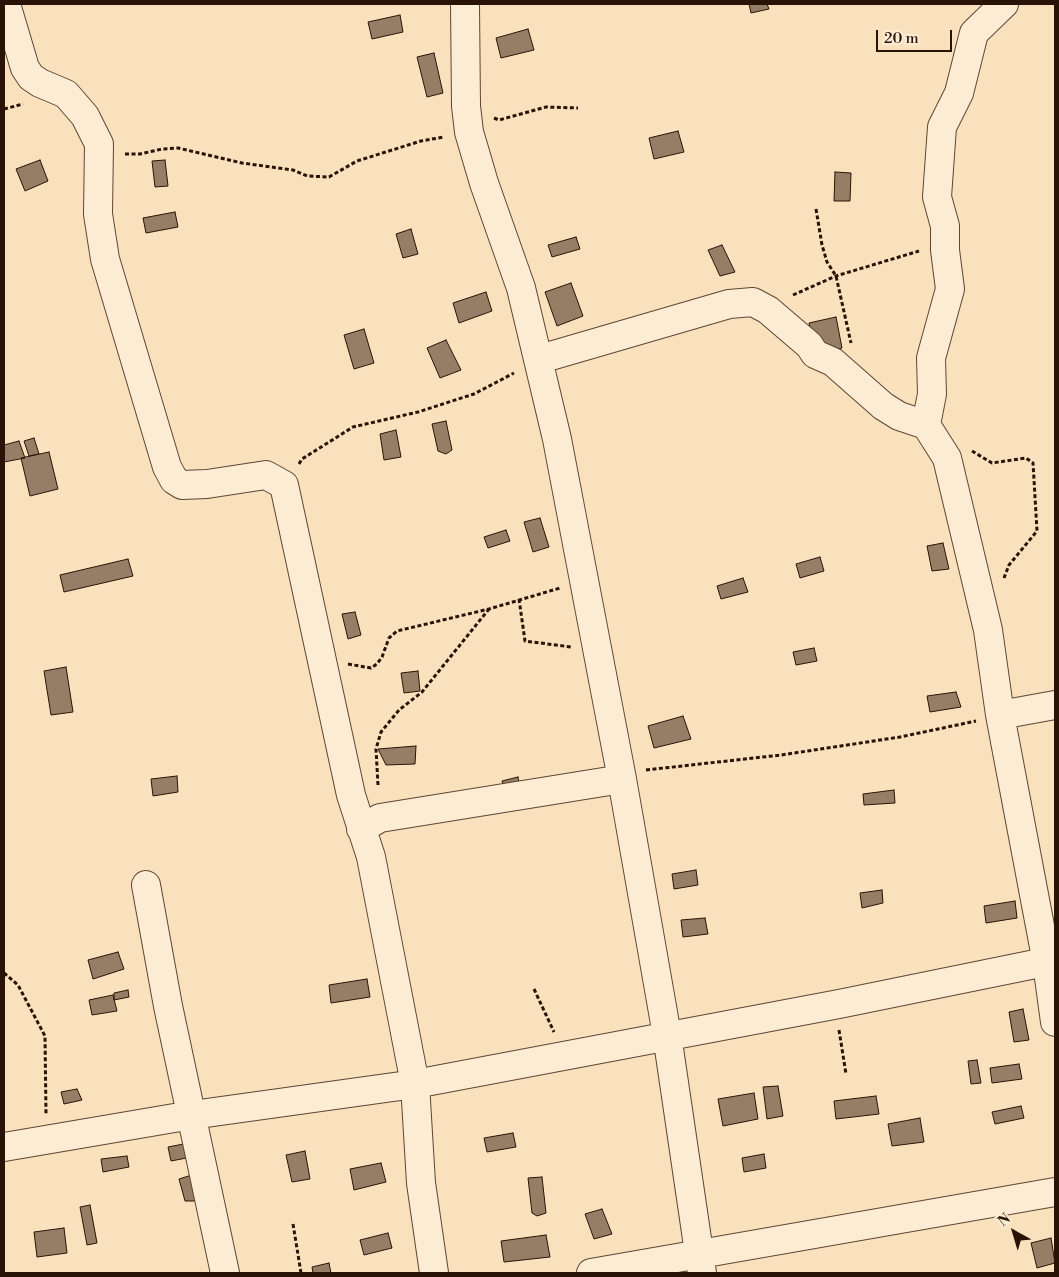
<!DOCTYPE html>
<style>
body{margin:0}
#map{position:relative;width:1059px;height:1277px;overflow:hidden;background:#fae1bd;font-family:"Libre Bodoni",serif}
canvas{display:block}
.frame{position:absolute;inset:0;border:5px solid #291307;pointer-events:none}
.north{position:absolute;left:989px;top:1207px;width:50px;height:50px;-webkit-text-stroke:4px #fcecd4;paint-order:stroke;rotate:321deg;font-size:14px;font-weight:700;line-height:20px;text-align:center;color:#291307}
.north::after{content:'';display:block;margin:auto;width:18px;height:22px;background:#291307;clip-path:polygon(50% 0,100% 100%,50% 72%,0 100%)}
.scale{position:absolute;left:876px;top:30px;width:76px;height:22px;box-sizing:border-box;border:2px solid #291307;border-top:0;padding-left:6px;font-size:15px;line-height:18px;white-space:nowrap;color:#291307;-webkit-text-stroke:4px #fcecd4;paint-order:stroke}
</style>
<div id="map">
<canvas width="1059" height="1277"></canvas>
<div class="frame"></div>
<div class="north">N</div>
<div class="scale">20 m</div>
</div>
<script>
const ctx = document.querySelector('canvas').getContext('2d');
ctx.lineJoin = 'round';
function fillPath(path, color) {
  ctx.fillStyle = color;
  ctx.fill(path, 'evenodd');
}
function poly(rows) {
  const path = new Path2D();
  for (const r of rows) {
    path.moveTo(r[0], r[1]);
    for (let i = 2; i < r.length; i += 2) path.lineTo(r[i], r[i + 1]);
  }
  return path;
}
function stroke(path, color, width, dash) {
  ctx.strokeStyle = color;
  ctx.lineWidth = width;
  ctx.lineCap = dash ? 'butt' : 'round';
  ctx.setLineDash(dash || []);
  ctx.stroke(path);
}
const building = poly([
 [749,4,767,4,769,9,751,13,749,4],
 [400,15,403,32,372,39,368,22,400,15],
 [528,29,534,50,501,58,496,38,528,29],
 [434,53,443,93,427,97,417,57,434,53],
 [678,131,684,152,654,159,649,138,678,131],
 [40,160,48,181,25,191,16,169,40,160],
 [165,160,168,186,155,187,152,161,165,160],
 [835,172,851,173,850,201,834,201,835,172],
 [175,212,178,227,146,233,143,218,175,212],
 [411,229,418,254,403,258,396,234,411,229],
 [576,237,580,249,552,257,548,245,576,237],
 [722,245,735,272,720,276,708,250,722,245],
 [571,283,583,316,557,326,545,292,571,283],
 [486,292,492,311,459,323,453,303,486,292],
 [836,317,842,348,816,354,809,323,836,317],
 [364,329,374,363,354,369,344,335,364,329],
 [446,340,461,370,440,378,427,348,446,340],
 [446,421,452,450,446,454,438,451,432,424,446,421],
 [396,430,401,457,384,460,380,434,396,430],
 [34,438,39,454,29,456,24,441,34,438],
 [19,441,25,458,4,462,4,445,19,441],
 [49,452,58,489,30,496,21,458,49,452],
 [540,518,549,547,533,552,524,522,540,518],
 [506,530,510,541,488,548,484,537,506,530],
 [943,543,949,569,932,571,927,546,943,543],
 [820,557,824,571,800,578,796,564,820,557],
 [128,559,133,576,64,592,60,575,128,559],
 [743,578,748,592,721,599,717,586,743,578],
 [355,612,361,635,348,639,342,614,355,612],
 [814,648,817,661,796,665,793,652,814,648],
 [66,667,73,712,51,715,44,671,66,667],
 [418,671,420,691,404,693,401,673,418,671],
 [956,692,961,707,930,712,927,696,956,692],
 [683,716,691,739,654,748,648,726,683,716],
 [416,746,415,764,386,765,378,749,416,746],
 [177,776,178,792,153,796,151,779,177,776],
 [518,777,520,790,505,792,502,781,518,777],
 [894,790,895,803,864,805,863,794,894,790],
 [696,870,698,885,674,889,672,874,696,870],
 [882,890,883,903,862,908,860,893,882,890],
 [1015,901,1017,918,986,923,984,906,1015,901],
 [705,918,708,934,683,937,681,920,705,918],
 [118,952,124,969,93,979,88,960,118,952],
 [367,979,370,997,331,1003,329,985,367,979],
 [128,990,129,997,114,1000,114,993,128,990],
 [113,995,117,1011,92,1015,89,1000,113,995],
 [1023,1009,1029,1040,1014,1042,1009,1012,1023,1009],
 [977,1060,981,1083,971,1084,968,1061,977,1060],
 [1019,1064,1022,1079,992,1083,990,1068,1019,1064],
 [778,1086,783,1116,767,1119,763,1087,778,1086],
 [77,1089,82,1100,64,1104,61,1092,77,1089],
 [754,1093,758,1119,723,1126,718,1099,754,1093],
 [876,1096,879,1114,836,1119,834,1101,876,1096],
 [1021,1106,1024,1118,995,1124,992,1112,1021,1106],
 [920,1118,924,1142,892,1146,888,1124,920,1118],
 [513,1133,516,1147,487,1152,484,1138,513,1133],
 [194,1142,197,1156,171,1161,168,1147,194,1142],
 [305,1151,310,1179,292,1182,286,1155,305,1151],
 [764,1154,766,1168,744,1172,742,1158,764,1154],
 [127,1156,129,1167,103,1172,101,1159,127,1156],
 [381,1163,386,1182,354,1190,350,1169,381,1163],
 [195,1174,202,1201,185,1201,179,1179,195,1174],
 [542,1177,546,1213,537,1216,532,1213,528,1178,542,1177],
 [90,1205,97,1243,87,1245,80,1207,90,1205],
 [602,1209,612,1234,594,1239,585,1214,602,1209],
 [64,1228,67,1253,37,1257,34,1232,64,1228],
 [388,1233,392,1248,364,1255,360,1240,388,1233],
 [546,1235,550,1257,504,1262,501,1241,546,1235],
 [1051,1238,1055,1263,1037,1268,1031,1243,1051,1238],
 [329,1263,331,1273,313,1273,312,1267,329,1263]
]);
const path = poly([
 [4,109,23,104],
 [494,118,499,120,546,107,578,108],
 [125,154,140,154,162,149,178,148,242,163,293,170,307,176,329,177,357,161,421,141,444,137],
 [816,209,822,245,827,262,836,276,851,343],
 [793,295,836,276,919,251],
 [972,451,992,463,1026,458,1033,463,1037,531,1009,565,1004,578],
 [299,464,302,459,353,427,418,412,474,394,514,373],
 [519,599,525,641,571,647],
 [348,664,371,668,377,664,382,657,389,638,397,631,489,609,560,588],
 [646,770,781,755,900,737,976,721],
 [378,785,376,749,381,732,399,710,422,692,489,609],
 [4,973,18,985,45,1036,46,1114],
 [534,989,554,1032],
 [839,1030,846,1074],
 [293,1224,301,1273]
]);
const minor = poly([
 [6,4,25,68,31,77,40,83,66,94,85,116,99,144,98,214,105,259,167,467,174,480,182,485,207,484,266,475,284,485,351,795,371,857,415,1084,421,1183,434,1273],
 [465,4,466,106,469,132,484,183,521,288,557,439,622,779,667,1035,702,1273],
 [540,359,729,304,753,302,768,310,809,345,815,354,833,362,883,406,899,416,926,425,947,458,988,630,1000,715,1047,963,1055,1022],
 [926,425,932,394,931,358,950,289,945,250,945,226,937,197,942,127,959,93,974,33,1004,4],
 [1000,715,1055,705],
 [361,829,380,818,622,779],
 [146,885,168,1006,225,1273],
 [4,1147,192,1115,415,1084,839,1004,1055,960],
 [591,1273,1055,1192]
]);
fillPath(building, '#967e66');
stroke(building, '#291307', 1);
stroke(minor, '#5d4634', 30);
stroke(path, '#291307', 3, [4, 2.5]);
stroke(minor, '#fcecd4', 28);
</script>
